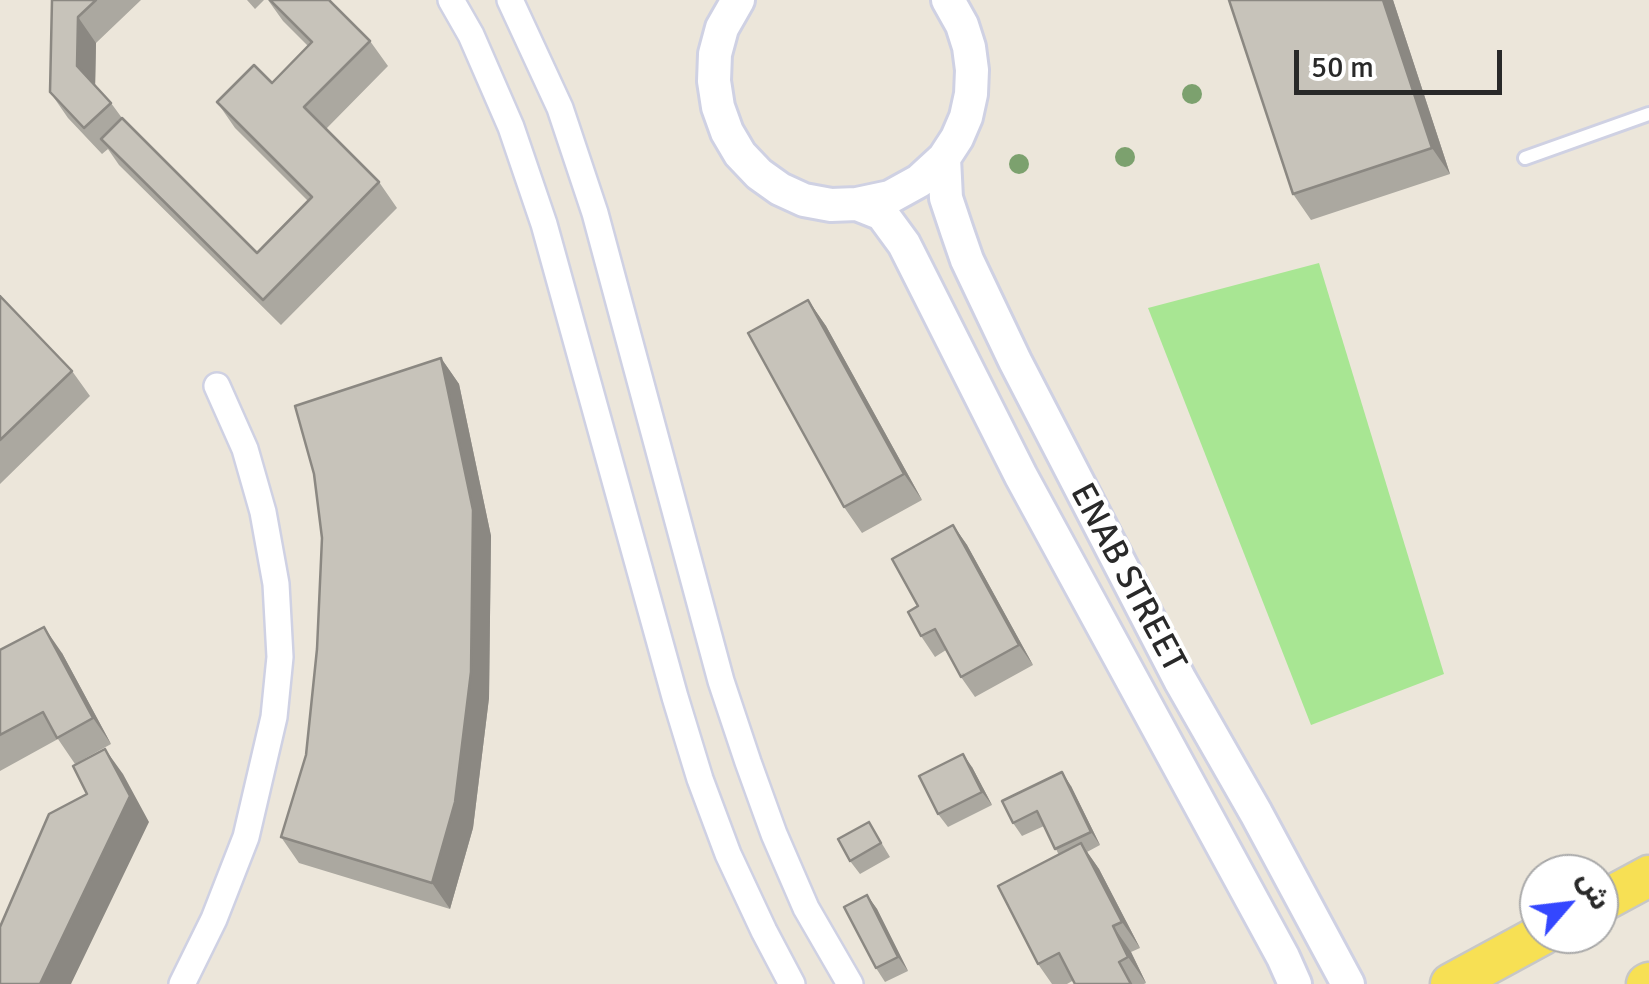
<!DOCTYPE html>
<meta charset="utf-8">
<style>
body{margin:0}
#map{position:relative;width:1649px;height:984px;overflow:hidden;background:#ece6da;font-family:Signika,"Noto Sans Arabic",sans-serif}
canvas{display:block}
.north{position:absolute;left:1519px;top:854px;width:100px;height:100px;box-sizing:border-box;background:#fff;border:2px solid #a9a9a9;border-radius:50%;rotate:62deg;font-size:28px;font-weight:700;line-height:40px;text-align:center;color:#292929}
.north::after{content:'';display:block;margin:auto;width:35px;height:45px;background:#3447ff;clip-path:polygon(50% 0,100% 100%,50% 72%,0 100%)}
.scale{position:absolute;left:1294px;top:50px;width:208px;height:45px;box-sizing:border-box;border:5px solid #292929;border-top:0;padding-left:12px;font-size:30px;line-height:35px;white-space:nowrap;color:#292929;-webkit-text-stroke:8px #fff;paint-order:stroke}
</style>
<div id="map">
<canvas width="1649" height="984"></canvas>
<div class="north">ش</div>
<div class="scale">50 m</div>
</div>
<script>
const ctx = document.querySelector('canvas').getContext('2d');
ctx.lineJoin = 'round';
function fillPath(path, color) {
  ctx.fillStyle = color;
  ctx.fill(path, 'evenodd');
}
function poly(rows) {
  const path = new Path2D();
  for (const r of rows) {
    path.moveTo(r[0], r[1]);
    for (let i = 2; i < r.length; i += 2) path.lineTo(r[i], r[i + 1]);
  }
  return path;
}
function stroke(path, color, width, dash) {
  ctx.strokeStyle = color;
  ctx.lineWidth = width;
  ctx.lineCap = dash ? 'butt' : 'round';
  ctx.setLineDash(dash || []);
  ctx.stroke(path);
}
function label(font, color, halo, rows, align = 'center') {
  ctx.font = font + ' Signika,sans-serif';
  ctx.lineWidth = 8;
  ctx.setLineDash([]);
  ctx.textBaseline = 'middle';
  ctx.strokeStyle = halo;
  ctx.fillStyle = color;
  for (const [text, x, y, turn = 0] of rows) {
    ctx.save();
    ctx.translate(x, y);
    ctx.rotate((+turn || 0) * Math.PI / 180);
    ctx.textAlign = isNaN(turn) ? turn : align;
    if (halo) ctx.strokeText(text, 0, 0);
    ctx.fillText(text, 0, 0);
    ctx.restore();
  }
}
const green = poly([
 [1319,263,1444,674,1311,725,1148,308]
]);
const service = poly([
 [1525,158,1649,114]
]);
const minor = poly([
 [451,0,471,35,511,127,544,224,675,697,700,779,728,854,764,931,792,984],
 [510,0,560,108,595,213,721,681,748,762,774,834,806,908,850,984],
 [182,984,214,919,246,837,274,717,280,657,276,584,263,512,245,449,217,386]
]);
const tertiary = poly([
 [738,0,722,28,715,54,714,81,718,107,727,132,740,154,759,174,780,189,804,200,831,205,857,204,890,197,919,181,944,158,957,138,966,117,971,94,972,70,969,47,962,25,948,0],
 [944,158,946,198,957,231,967,260,1015,361,1180,680,1256,813,1348,984],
 [857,204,882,214,904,244,1021,476,1283,957,1295,984]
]);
const primary = poly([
 [1599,903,1649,876],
 [1451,984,1543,934],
 [1647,984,1649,983]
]);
const trees = [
 [1192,94],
 [1125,157],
 [1019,164]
];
const wall = poly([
 [52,0,141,0,96,43,95,86,111,103,122,118,257,253,308,201,235,128,217,102,272,83,308,46,283,21,268,0,329,0,370,41,388,66,326,129,379,182,397,208,281,325,119,165,108,149,102,154,68,118,50,92],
 [247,0,264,0,255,9],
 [1229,0,1393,0,1450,174,1311,220,1293,194],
 [0,296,72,371,90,396,0,484],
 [808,300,826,326,922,500,862,533,844,507],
 [441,358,459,384,491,536,489,698,473,828,450,909,299,863,281,837],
 [953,525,967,545,1033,665,975,697,961,677,946,650,935,657,921,636,918,606],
 [0,650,62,653,111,744,75,764,58,739,0,771],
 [972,767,992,805,948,827,938,814],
 [1071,786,1100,845,1087,852,1099,869,1140,948,1131,952,1146,983,1144,984,1075,984,1074,980,1067,984,1052,984,1038,964,1059,855,1044,826,1022,836,1013,823],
 [869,822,890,857,860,874,850,861],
 [867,895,877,909,908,971,885,982,876,968]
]);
const shadedWall = poly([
 [1383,0,1393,0,1450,174,1432,148],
 [78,17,96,43,95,92,77,66],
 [808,300,826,326,922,500,904,474],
 [441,358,459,384,491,536,489,698,473,828,450,909,432,883],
 [953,525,967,545,1033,665,1019,645],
 [44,627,62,653,111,744,93,718],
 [105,749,123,774,149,822,71,984,40,984],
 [963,754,972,767,992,805,982,792],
 [1062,772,1071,786,1100,845,1091,832],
 [1081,843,1099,869,1140,948,1122,922],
 [867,895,877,909,908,971,898,957],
 [1113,926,1131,952,1146,983,1128,957]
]);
const building = poly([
 [52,0,96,0,78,17,77,66,111,103,84,128,50,92,52,0],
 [270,0,329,0,370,41,304,107,379,182,263,300,101,139,122,118,257,253,312,197,217,102,254,65,272,83,312,42,270,0],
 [1229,0,1383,0,1432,148,1293,194,1229,0],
 [0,296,72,371,0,440,0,296],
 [808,300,904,474,844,507,748,333,808,300],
 [441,358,473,510,471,672,455,802,432,883,281,837,306,755,317,649,322,538,314,474,295,406,441,358],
 [953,525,1019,645,961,677,935,629,921,636,908,612,918,606,892,559,953,525],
 [44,627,93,718,57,738,43,712,0,735,0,650,44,627],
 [105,749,130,796,40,984,0,984,0,927,49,814,87,794,73,766,105,749],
 [963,754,982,792,938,814,919,776,963,754],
 [1062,772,1091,832,1055,849,1037,811,1013,823,1002,801,1062,772],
 [869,822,881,843,850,861,838,839,869,822],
 [1081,843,1122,922,1113,926,1128,957,1119,962,1131,984,1075,984,1059,953,1038,964,998,886,1081,843],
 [867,895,898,957,876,968,844,907,867,895]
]);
const streetNames = [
 ["ENAB STREET",1127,578,62]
];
fillPath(green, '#a8e693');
stroke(service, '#cfd1e3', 18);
stroke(minor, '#cfd1e3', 30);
stroke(tertiary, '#cfd1e3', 38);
stroke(primary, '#c7c7c7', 45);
stroke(service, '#fff', 12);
stroke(minor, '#fff', 25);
stroke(tertiary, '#fff', 32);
stroke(primary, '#f7e054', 40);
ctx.fillStyle = '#7ca16e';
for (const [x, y] of trees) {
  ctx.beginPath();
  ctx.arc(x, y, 10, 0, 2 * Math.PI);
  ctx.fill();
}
fillPath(wall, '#aba8a0');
fillPath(shadedWall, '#8b8882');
fillPath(building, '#c7c3ba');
stroke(building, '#8b8882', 2.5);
label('35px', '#292929', '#fff', streetNames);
</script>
